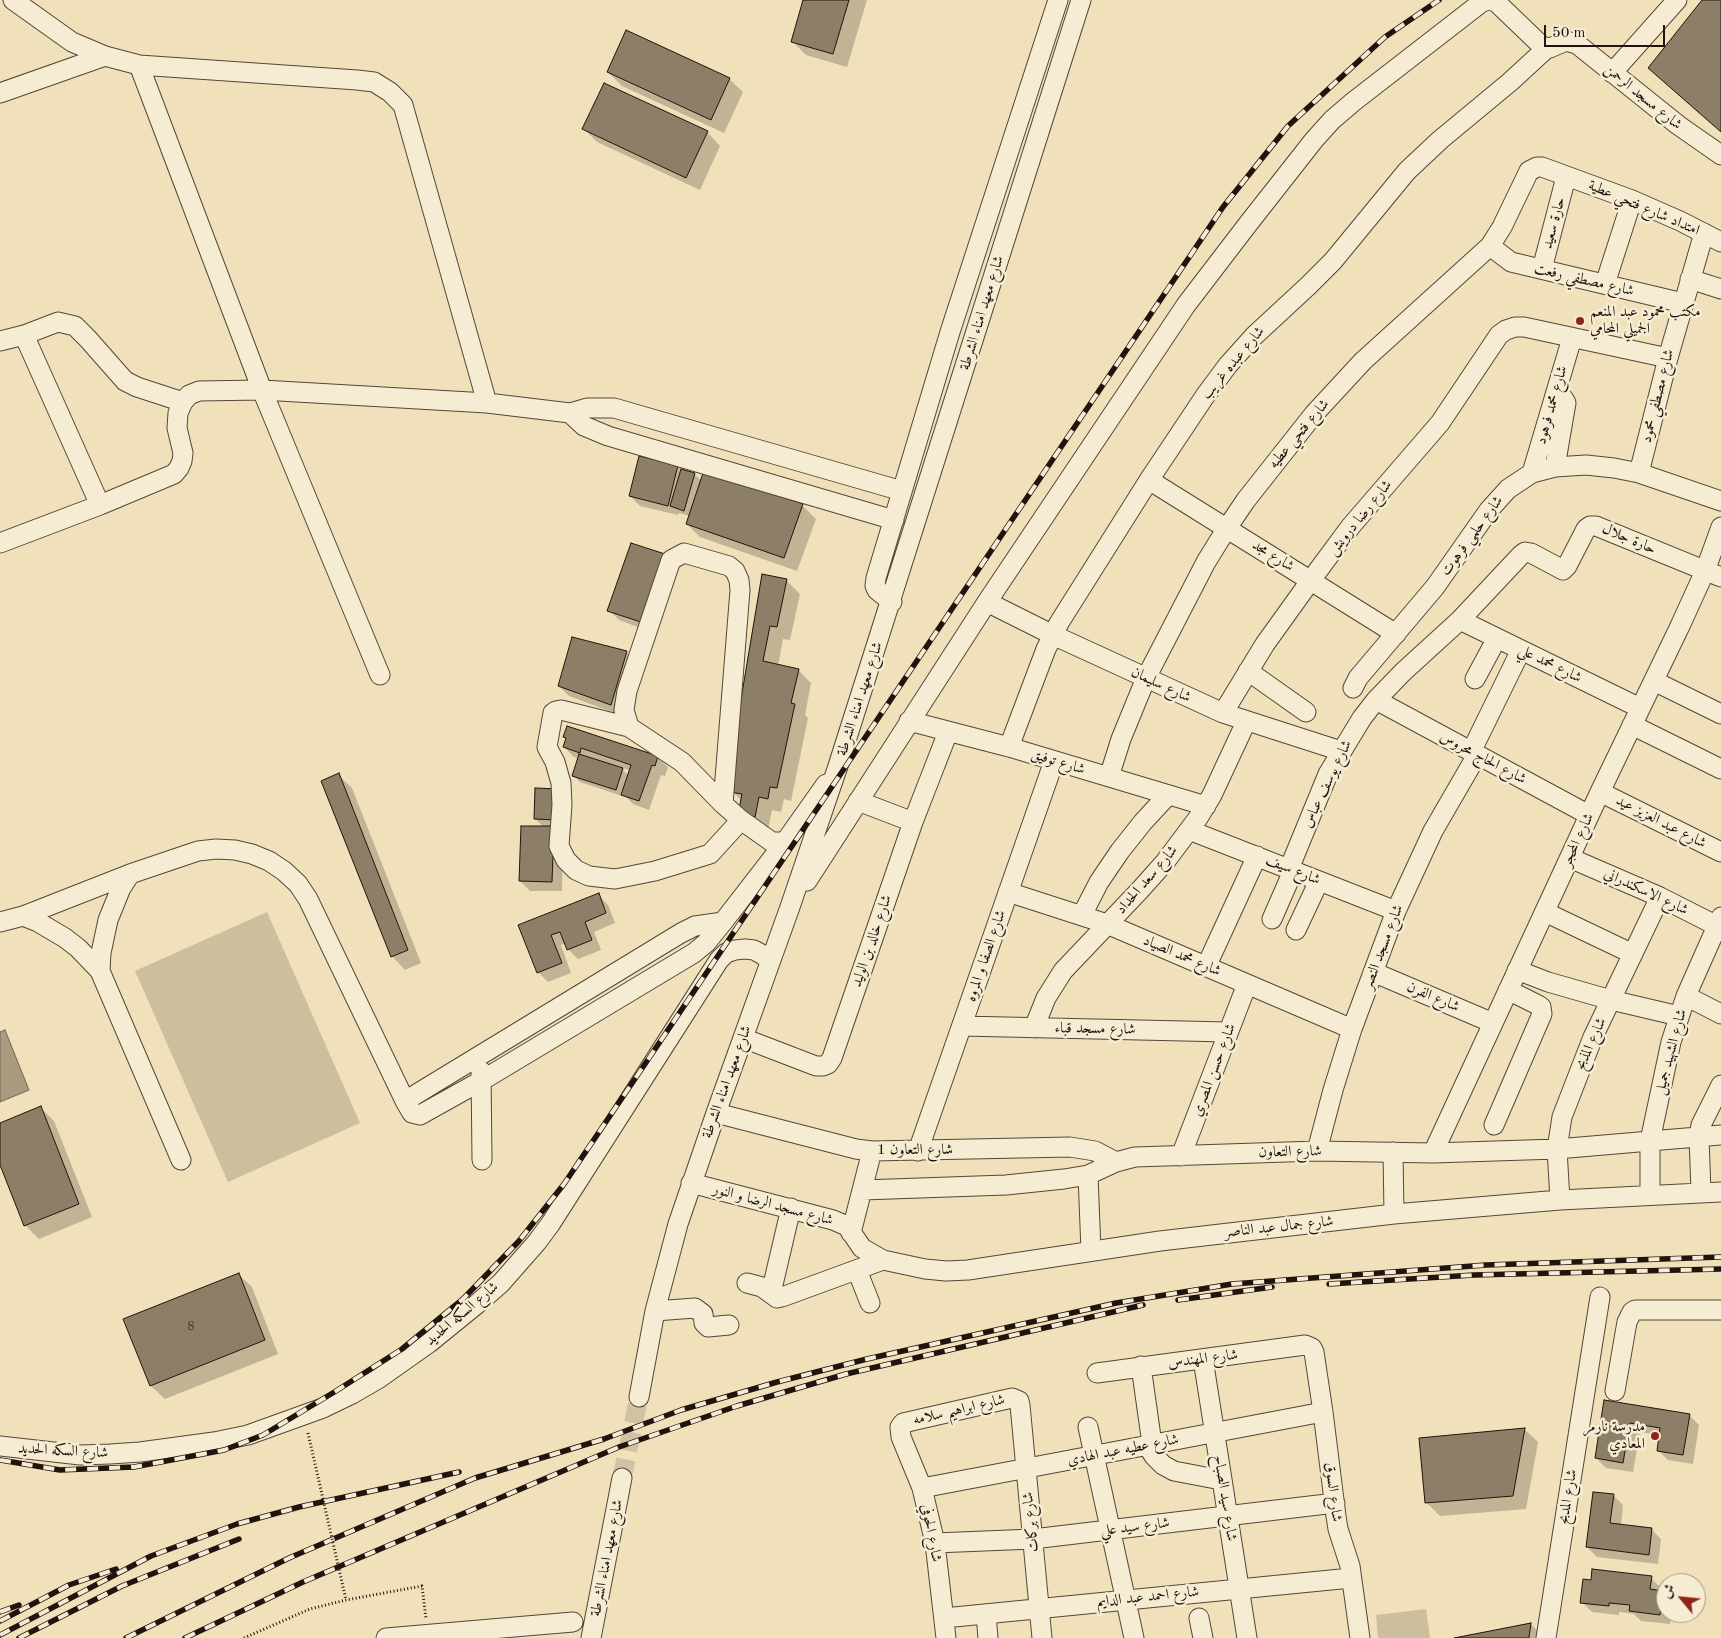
<!DOCTYPE html>
<meta charset="utf-8">
<style>
body{margin:0}
#map{position:relative;width:1721px;height:1638px;overflow:hidden;background:#f0e1bb;font-family:"Old Standard TT",Amiri,serif}
canvas{display:block}
.north{position:absolute;left:1656px;top:1573px;width:50px;height:50px;box-sizing:border-box;background:#f5ecd3;border:1px solid #a09584;border-radius:50%;rotate:298deg;font-size:14px;font-weight:700;line-height:20px;text-align:center;color:#21130d}
.north::after{content:'';display:block;margin:auto;width:18px;height:22px;background:#8f2418;clip-path:polygon(50% 0,100% 100%,50% 72%,0 100%)}
.scale{position:absolute;left:1544px;top:25px;width:121px;height:22px;box-sizing:border-box;border:2px solid #21130d;border-top:0;padding-left:6px;font-size:15px;line-height:18px;white-space:nowrap;color:#21130d;-webkit-text-stroke:4px #f5ecd3;paint-order:stroke}
</style>
<div id="map">
<canvas width="1721" height="1638"></canvas>
<div class="north">ش</div>
<div class="scale">50 m</div>
</div>
<script>
const ctx = document.querySelector('canvas').getContext('2d');
ctx.lineJoin = 'round';
function fillPath(path, color) {
  ctx.fillStyle = color;
  ctx.fill(path, 'evenodd');
}
function poly(rows) {
  const path = new Path2D();
  for (const r of rows) {
    path.moveTo(r[0], r[1]);
    for (let i = 2; i < r.length; i += 2) path.lineTo(r[i], r[i + 1]);
  }
  return path;
}
function stroke(path, color, width, dash) {
  ctx.strokeStyle = color;
  ctx.lineWidth = width;
  ctx.lineCap = dash ? 'butt' : 'round';
  ctx.setLineDash(dash || []);
  ctx.stroke(path);
}
function label(font, color, halo, rows, align = 'center') {
  ctx.font = font + ' "Old Standard TT",Amiri,serif';
  ctx.lineWidth = 5;
  ctx.setLineDash([]);
  ctx.textBaseline = 'middle';
  ctx.strokeStyle = halo;
  ctx.fillStyle = color;
  for (const [text, x, y, turn = 0] of rows) {
    ctx.save();
    ctx.translate(x, y);
    ctx.rotate((+turn || 0) * Math.PI / 180);
    ctx.textAlign = isNaN(turn) ? turn : align;
    if (halo) ctx.strokeText(text, 0, 0);
    ctx.fillText(text, 0, 0);
    ctx.restore();
  }
}
const green = poly([
 [267,912,360,1123,228,1182,135,971],
 [1426,1609,1430,1638,1378,1638,1376,1615]
]);
const water = poly([
 [5,1030,29,1090,0,1102,0,1032,5,1030]
]);
const shadow = poly([
 [805,0,867,0,847,67,806,55,792,41],
 [608,72,729,79,743,92,724,133,622,86],
 [583,128,707,132,720,146,700,190,597,142],
 [677,466,681,470,694,474,702,481,802,505,816,519,797,571,700,537,687,524,690,516,679,513,678,515,640,506,630,496],
 [632,544,651,632,619,620,609,610],
 [763,575,786,580,800,594,790,640,783,639,778,666,798,670,811,683,805,715,808,718,791,801,784,799,781,812,772,810,768,830,753,827,742,801,732,791],
 [626,652,636,662,620,715,569,696,559,686],
 [568,727,658,758,668,767,665,776,661,775,649,810,633,804,623,794,622,796,580,782,573,775,579,758,574,757,564,747,567,739,565,737],
 [620,767,631,771,629,776],
 [338,775,352,788,421,963,405,970,392,956],
 [537,789,563,838,562,891,530,891,520,881,544,827,535,819],
 [598,895,608,905,615,923,594,932,601,950,578,959,568,949,565,943,561,945,571,973,548,982,538,972,520,925],
 [41,1108,54,1121,92,1217,39,1239,25,1225,0,1161,0,1124],
 [238,1274,252,1287,278,1354,165,1399,151,1386,125,1319],
 [1605,1402,1689,1415,1699,1425,1693,1464,1668,1460,1658,1450,1661,1435,1640,1432,1633,1472,1606,1468,1596,1458],
 [1524,1429,1538,1442,1526,1509,1440,1516,1427,1503],
 [1613,1495,1623,1505,1621,1526,1651,1529,1661,1539,1658,1564,1597,1557,1587,1547],
 [1651,1578,1661,1588,1661,1592,1666,1596,1666,1613,1671,1613,1670,1624,1641,1621,1634,1614,1619,1612,1619,1615,1592,1612,1582,1602],
 [1531,1624,1544,1638,1459,1638]
]);
const building = poly([
 [803,0,849,0,833,54,791,42,803,0],
 [1702,0,1721,0,1721,132,1648,68,1702,0],
 [626,30,730,78,711,120,607,72,626,30],
 [604,83,708,131,686,178,582,129,604,83],
 [639,456,678,465,668,506,629,496,639,456],
 [681,469,695,473,684,511,670,506,681,469],
 [704,470,803,504,784,558,686,524,704,470],
 [631,543,665,554,641,622,607,611,631,543],
 [762,574,787,579,777,627,770,626,763,661,799,669,791,703,795,704,777,788,770,787,768,799,759,797,755,817,738,814,742,794,730,792,733,747,762,574],
 [572,637,627,651,611,705,558,686,572,637],
 [567,726,658,756,655,766,652,765,639,801,621,795,631,765,581,748,580,753,563,747,566,738,563,737,567,726],
 [579,754,623,768,616,790,572,776,579,754],
 [339,773,408,950,391,957,321,781,339,773],
 [535,788,559,789,557,820,534,819,535,788],
 [521,826,554,826,552,882,519,881,521,826],
 [599,893,606,913,585,922,592,940,567,950,560,932,551,935,562,963,537,973,518,925,599,893],
 [41,1106,79,1204,24,1226,0,1165,0,1123,41,1106],
 [239,1273,265,1340,150,1386,123,1319,239,1273],
 [1604,1400,1690,1414,1683,1455,1657,1451,1660,1428,1630,1423,1623,1463,1595,1458,1604,1400],
 [1525,1428,1513,1496,1425,1503,1419,1438,1525,1428],
 [1593,1492,1614,1494,1610,1523,1652,1528,1649,1555,1586,1547,1593,1492],
 [1592,1569,1652,1576,1650,1589,1663,1591,1660,1615,1629,1611,1630,1605,1609,1603,1609,1606,1580,1603,1583,1579,1591,1580,1592,1569],
 [1531,1623,1529,1638,1454,1638,1531,1623]
]);
const minorTunnel = poly([
 [622,1478,639,1397]
]);
const path = poly([
 [244,1638,310,1609,346,1600,422,1586,426,1619]
]);
const minor = poly([
 [13,0,72,42,105,56,139,65,357,80,374,82,390,92,403,105,487,403],
 [139,65,262,390,380,675],
 [1612,73,1677,0],
 [0,93,105,56],
 [1490,246,1511,262,1683,303],
 [1542,269,1566,177],
 [1690,279,1721,289],
 [1605,284,1632,200],
 [24,335,58,322,75,326,88,339,125,381,137,387,183,402],
 [0,341,24,335,100,505],
 [570,413,584,426,608,436,894,520],
 [1555,467,1566,403,1563,398,1555,395],
 [1532,473,1572,338],
 [1639,473,1668,358,1704,233],
 [1149,480,1396,634],
 [0,543,100,505,174,474,179,468,182,461,183,453,177,428,178,413,183,402,189,395,199,391,262,390,487,403,570,413,587,408,614,408,902,491],
 [892,602,877,590,875,586,876,578,950,332,1058,0],
 [987,602,1053,635,1223,713,1341,751],
 [1460,620,1640,708],
 [1248,671,1306,712],
 [1475,679,1497,638],
 [1654,681,1721,714],
 [1353,688,1358,678,1435,587,1489,510,1508,489,1532,473,1555,467,1586,465,1614,468,1639,473,1721,501],
 [1376,700,1589,815],
 [1223,713,1265,644,1311,580,1351,526,1440,423,1499,335,1506,330,1515,327,1524,327,1668,358],
 [909,721,1009,747,1206,806],
 [1632,725,1721,769],
 [629,727,561,710,556,711,553,713,547,747,555,762,561,783,562,805,559,846,566,860,576,870,589,876,615,879,655,871,710,854,741,820],
 [1009,747,1046,649,1059,623,1149,480,1205,396,1228,365,1254,336,1308,286,1333,261,1407,171,1440,140,1510,82,1547,48],
 [1471,752,1521,650],
 [1109,777,1121,739,1146,678,1206,562,1227,528,1246,500,1314,414,1363,361,1490,246,1502,227,1529,171,1537,167,1542,167,1632,200,1680,221,1721,242],
 [1600,792,1721,852],
 [858,801,913,822],
 [723,804,740,590,739,580,735,571,729,566,684,553,671,560,627,691,624,710,629,727,682,762,723,804,741,820,772,842,785,842],
 [1189,830,1396,911],
 [1570,858,1660,897,1721,928],
 [1289,869,1328,774,1362,718,1376,700,1403,672,1460,620,1521,555,1525,552,1531,553,1563,570,1567,566,1586,529,1590,526,1596,526,1721,577],
 [807,881,987,602,1186,305,1248,224,1314,140,1332,120,1353,102,1482,2,1489,0,1496,2,1543,47,1550,48,1566,41,1577,44,1678,125,1721,155],
 [1008,892,1107,924,1352,1029],
 [1545,912,1633,954],
 [1082,915,1099,882,1120,851,1143,822,1168,795],
 [23,916,38,922,65,938,78,948,100,971,181,1160],
 [1272,919,1293,871],
 [0,922,23,916,130,874,198,851,216,849,235,850,252,854,269,861,284,871,298,884,308,899,405,1101,412,1113,420,1115,481,1081,694,953,706,943,723,922,785,842,826,784],
 [1296,930,1319,881],
 [1206,967,1257,856],
 [1517,970,1548,982,1611,1000,1679,1016],
 [100,971,101,953,108,920,121,888,130,874],
 [1373,972,1493,1023],
 [1686,996,1721,1014],
 [962,1026,1228,1032],
 [1034,1028,1046,998,1063,971,1140,890,1165,862,1198,818,1212,795,1246,722],
 [743,1038,816,1066,823,1066,828,1064,832,1058,913,822,948,732],
 [481,1071,482,1160],
 [405,1101,681,933,695,926,723,922],
 [716,1113,856,1149,872,1151,1070,1147,1095,1151,1116,1162],
 [1494,1125,1542,1014,1541,1007,1538,1005,1508,990],
 [918,1151,1054,761],
 [1317,1151,1333,1090,1352,1029,1396,911,1433,831,1477,755],
 [1393,1152,1394,1214],
 [1433,1153,1600,792,1680,626,1705,571,1721,527],
 [1181,1156,1247,984],
 [1088,1175,1091,1251],
 [691,1183,833,1220,847,1226,862,1248,883,1260,925,1269,946,1271,968,1270,1160,1241,1394,1214,1560,1200,1721,1192],
 [862,1190,1006,1185,1064,1179,1088,1175,1116,1162,1135,1157,1317,1151,1433,1153,1557,1149,1721,1135],
 [1701,1192,1699,1137,1701,1125,1721,1085],
 [1650,1194,1650,1141,1671,1042,1686,996,1721,917],
 [1560,1200,1557,1149,1562,1117,1593,1037,1660,897],
 [851,1233,872,1151],
 [857,1270,870,1303],
 [747,1283,762,1287,777,1298,782,1297,883,1260],
 [771,1293,791,1208],
 [655,1311,695,1308,703,1314,704,1323,708,1327,729,1325],
 [1203,1359,1247,1638],
 [1141,1366,1152,1444],
 [1097,1373,1305,1345,1312,1348,1314,1352,1323,1412,1336,1516,1338,1529,1350,1566,1360,1638],
 [1615,1391,1627,1322,1632,1312,1635,1310,1721,1310],
 [639,1397,655,1311,678,1224,716,1113,790,907,838,766,1081,0],
 [1088,1427,1134,1638],
 [1147,1445,1154,1456,1163,1465,1174,1471,1221,1480],
 [0,1446,80,1455,110,1454,140,1452,214,1442,248,1435,323,1408,352,1394,378,1379,429,1343,477,1304,501,1283,537,1242,551,1223,719,960,726,953,735,950,745,949,754,950,763,955,770,961],
 [922,1488,1323,1412],
 [935,1543,1033,1539,1335,1503],
 [986,1614,988,1638],
 [944,1618,1351,1578],
 [1199,1618,1203,1638],
 [386,1638,573,1622],
 [591,1638,622,1478],
 [946,1638,935,1543,922,1488,901,1437,900,1427,903,1423,1012,1398,1019,1401,1020,1405,1042,1638],
 [1546,1638,1600,1297]
]);
const rail = poly([
 [1329,1284,1474,1275,1721,1269],
 [1178,1300,1272,1287],
 [0,1460,60,1470,134,1467,224,1450,263,1435,336,1391,402,1349,463,1299,519,1241,564,1184,1223,207,1288,126,1385,37,1439,0],
 [0,1612,19,1605],
 [0,1621,69,1585,116,1569],
 [0,1635,151,1556,237,1524,299,1507,459,1472],
 [19,1638,122,1586,239,1539],
 [126,1638,289,1558,475,1478,604,1439,681,1410,777,1382,867,1359,1116,1303,1232,1284,1486,1265,1721,1257],
 [185,1638,303,1582,619,1447,737,1406,846,1374,1143,1305]
]);
const pathBridge = poly([
 [308,1433,346,1600]
]);
const markers = [
 [1580,321,5,"#8f2418"],
 [1655,1436,5,"#8f2418"]
];
const numberNames = [
 ["8",191,1327]
];
const streetNames = [
 ["شارع مسجد الرحمن",1643,97,39],
 ["امتداد شارع فتحي عطية",1644,208,23],
 ["حارة سعيد",1554,223,-75],
 ["شارع مصطفي رفعت",1584,280,13],
 ["شارع معهد امناء الشرطة",982,313,-73],
 ["شارع عبده غريب",1233,363,-50],
 ["شارع مصطفي محمود",1658,396,-76],
 ["شارع محمد فرهود",1552,405,-74],
 ["شارع فتحي عطيه",1299,434,-50],
 ["شارع رضا درويش",1360,518,-51],
 ["شارع حلمي فرهوت",1472,536,-54],
 ["حارة جلال",1629,539,23],
 ["شارع مجد",1273,556,32],
 ["شارع محمد علي",1550,664,26],
 ["شارع سليمان",1161,685,25],
 ["شارع معهد امناء الشرطة",860,699,-72],
 ["شارع الحاج محروس",1483,758,28],
 ["شارع توفيق",1058,762,17],
 ["شارع يوسف عباس",1327,784,-64],
 ["شارع عبد العزيز عيد",1661,822,27],
 ["شارع المحجر",1578,840,-65],
 ["شارع سيف",1293,870,22],
 ["شارع سعد الحداد",1147,880,-49],
 ["شارع الاسكندراني",1646,892,25],
 ["شارع خالد بن الوليد",872,941,-71],
 ["شارع مسجد النصر",1383,947,-69],
 ["شارع الصفا و المروه",986,956,-71],
 ["شارع محمد الصياد",1182,956,23],
 ["شارع الفرن",1433,997,23],
 ["شارع مسجد قباء",1095,1029,1],
 ["شارع المذبح",1591,1044,-66],
 ["شارع الشهيد جميل",1671,1052,-75],
 ["شارع حسن المصري",1214,1070,-69],
 ["شارع معهد امناء الشرطة",727,1082,-70],
 ["شارع التعاون 1",915,1150],
 ["شارع التعاون",1290,1152,-1],
 ["شارع مسجد الرضا و النور",773,1205,15],
 ["شارع جمال عبد الناصر",1279,1227,-6],
 ["شارع السكه الحديد",462,1314,-40],
 ["شارع المهندس",1203,1359,-7],
 ["شارع ابراهيم سلامه",959,1410,-13],
 ["شارع عطيه عبد الهادي",1123,1450,-11],
 ["شارع السكه الحديد",63,1451,3],
 ["شارع السوق",1333,1492,83],
 ["شارع المدبح",1568,1497,-81],
 ["شارع سيد الصباح",1225,1498,81],
 ["شارع بركات",1031,1522,-96],
 ["شارع سيد علي",1135,1527,-7],
 ["شارع الحوفي",931,1533,79],
 ["شارع معهد امناء الشرطة",607,1558,-79],
 ["شارع احمد عبد الدايم",1148,1597,-6]
];
const poiNames = [
 ["مكتب محمود عبد المنعم",1590,312],
 ["الجميلي المحامي",1590,329],
 ["مدرسة نارمر",1645,1427,"right"],
 ["المعادي",1645,1444,"right"]
];
fillPath(green, '#cdbe9d');
fillPath(water, '#aa9b80');
stroke(water, '#736552', 1);
fillPath(shadow, '#0003');
fillPath(building, '#8d7e67');
stroke(building, '#21130d', 1);
stroke(minorTunnel, '#d1c2a1', 19, [19, 9]);
stroke(minor, '#554638', 21);
stroke(path, '#21130d', 3, [1, 2.5]);
stroke(minor, '#f5ecd3', 19);
stroke(rail, '#21130d', 5.5);
stroke(rail, '#f5ecd3', 4, [11]);
stroke(pathBridge, '#21130d', 3, [1, 2.5]);
for (const [x, y, r, color] of markers) {
  const dot = new Path2D();
  dot.arc(x, y, r, 0, 2 * Math.PI);
  ctx.fillStyle = color;
  ctx.fill(dot);
  stroke(dot, '#f5ecd3', 2);
}
label('12px', '#3c2e24', null, numberNames);
label('15px', '#21130d', '#f5ecd3', streetNames);
label('15px', '#21130d', '#f5ecd3', poiNames, 'left');
</script>
